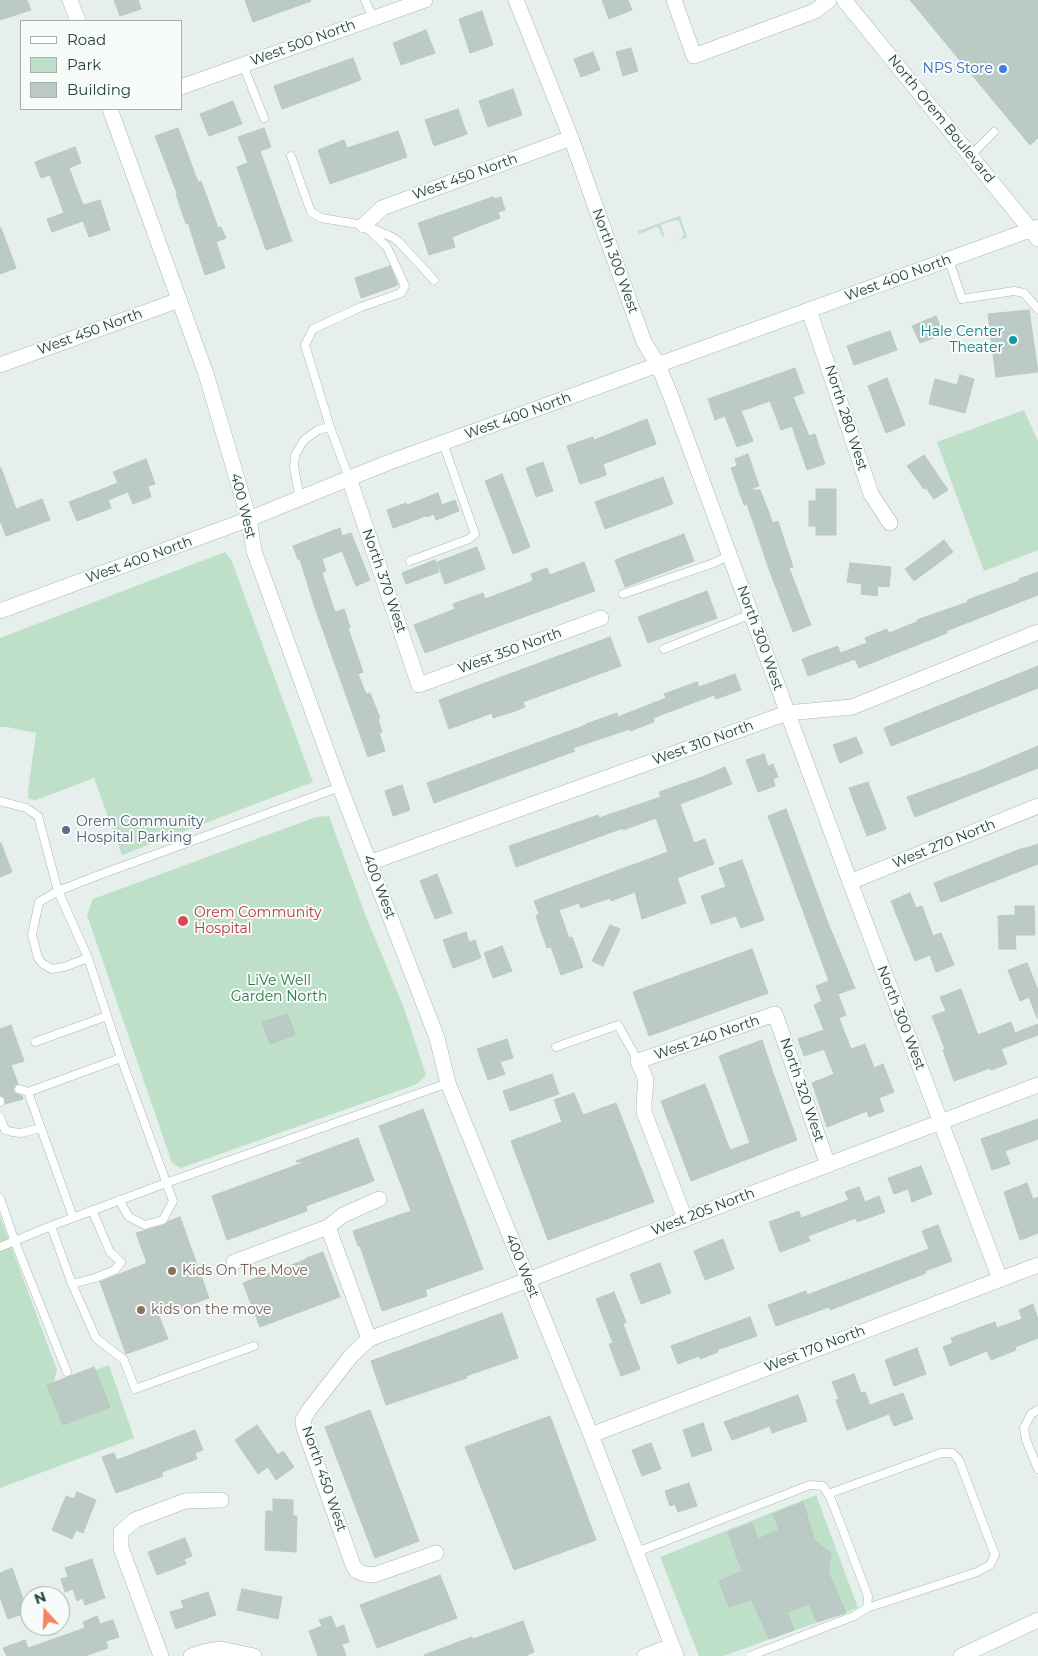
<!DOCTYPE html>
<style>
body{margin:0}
#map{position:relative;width:1038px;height:1656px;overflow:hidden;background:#e6efeb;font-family:Montserrat,sans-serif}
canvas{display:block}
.legend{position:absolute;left:20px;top:20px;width:162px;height:90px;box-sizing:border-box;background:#f7fbf9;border:1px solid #a3b1ad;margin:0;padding:6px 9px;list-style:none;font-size:15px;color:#24423a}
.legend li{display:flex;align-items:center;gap:10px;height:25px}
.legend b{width:25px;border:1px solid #a3b1ad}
.north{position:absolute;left:20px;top:1586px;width:50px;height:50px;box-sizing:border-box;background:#f7fbf9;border:1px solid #a3b1ad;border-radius:50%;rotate:340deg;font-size:14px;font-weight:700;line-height:20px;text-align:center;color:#24423a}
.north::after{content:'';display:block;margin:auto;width:18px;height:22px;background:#f4845f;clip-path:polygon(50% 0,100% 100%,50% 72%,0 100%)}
</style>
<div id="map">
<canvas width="1038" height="1656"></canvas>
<ul class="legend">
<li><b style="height:6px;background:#fff"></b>Road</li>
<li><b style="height:14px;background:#bfe0c8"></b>Park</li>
<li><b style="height:14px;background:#bbcac4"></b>Building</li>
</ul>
<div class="north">N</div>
</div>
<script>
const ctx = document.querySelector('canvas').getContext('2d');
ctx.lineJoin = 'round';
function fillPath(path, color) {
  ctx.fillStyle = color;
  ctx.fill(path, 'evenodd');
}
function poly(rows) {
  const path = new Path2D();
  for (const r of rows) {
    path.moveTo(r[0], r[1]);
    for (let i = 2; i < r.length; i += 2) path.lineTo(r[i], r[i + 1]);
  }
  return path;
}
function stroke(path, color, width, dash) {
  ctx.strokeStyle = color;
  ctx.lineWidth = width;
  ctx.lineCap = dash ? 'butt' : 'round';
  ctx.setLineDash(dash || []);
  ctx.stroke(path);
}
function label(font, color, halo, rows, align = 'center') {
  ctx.font = font + ' Montserrat,sans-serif';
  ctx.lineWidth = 4;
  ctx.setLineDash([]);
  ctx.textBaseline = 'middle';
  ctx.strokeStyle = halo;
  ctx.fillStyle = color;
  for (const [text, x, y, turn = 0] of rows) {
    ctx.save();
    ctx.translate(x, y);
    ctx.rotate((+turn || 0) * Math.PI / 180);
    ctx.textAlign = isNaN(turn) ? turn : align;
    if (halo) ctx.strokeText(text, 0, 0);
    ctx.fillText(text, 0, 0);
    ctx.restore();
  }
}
const green = poly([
 [680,216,687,237,675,242,682,238,684,234,679,221,676,220,663,224,661,226,664,235,663,238,659,228,656,227,639,234,638,231],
 [1024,410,1038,441,1038,550,984,571,937,442],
 [225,552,231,559,313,782,122,855,94,778,36,800,29,799,28,791,36,733,7,727,0,727,0,638],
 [329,816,365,914,404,1008,426,1075,417,1084,181,1168,172,1163,87,915,93,899,316,817],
 [0,1216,57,1370,53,1385,109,1365,134,1438,0,1488],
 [816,1495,858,1608,723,1656,699,1656,660,1557]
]);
const building = poly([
 [0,0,27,0,31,10,0,20,0,0],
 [114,0,138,0,141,9,120,16,114,0],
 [245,0,310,0,311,1,253,22,245,0],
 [602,0,628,0,632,10,609,19,602,0],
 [910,0,1038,0,1038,138,1030,145,910,0],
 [482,11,493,45,470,53,459,19,482,11],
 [426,30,435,53,401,65,393,43,426,30],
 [631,48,638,71,623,76,616,52,631,48],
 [593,52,600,70,581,77,574,59,593,52],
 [353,58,361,80,282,109,274,86,353,58],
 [513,89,522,115,488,127,479,101,513,89],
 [233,101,242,124,209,136,200,114,233,101],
 [458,109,467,134,434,146,425,120,458,109],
 [178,128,198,182,201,181,218,228,221,227,226,238,216,242,225,268,205,275,188,223,186,224,176,194,177,193,155,136,178,128],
 [264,128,271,147,260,151,292,241,266,250,237,167,248,163,238,137,264,128],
 [398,131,407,157,330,184,318,150,344,140,347,148,398,131],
 [75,147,81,163,69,168,83,205,100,200,110,230,89,237,83,221,52,232,47,219,64,213,50,175,41,178,35,162,75,147],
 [493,197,494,199,501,197,505,210,498,212,500,218,452,237,455,247,429,255,418,223,493,197],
 [1,228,16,268,0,274,0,229,1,228],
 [390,266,398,285,361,298,355,278,390,266],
 [1029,310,1038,372,996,377,988,314,1029,310],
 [936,316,944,334,920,343,912,326,936,316],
 [890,331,897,350,854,365,847,346,890,331],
 [795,368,804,393,793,397,809,436,815,434,825,464,807,470,792,426,781,430,770,401,741,411,753,441,737,447,725,416,715,420,708,399,795,368],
 [960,375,974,379,965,413,929,404,935,379,957,385,960,375],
 [887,378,905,425,886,433,868,386,887,378],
 [647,419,656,444,603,464,606,475,580,484,567,446,593,437,594,440,647,419],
 [748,454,759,486,748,490,760,490,773,523,778,521,793,567,789,568,811,625,793,632,770,572,747,504,744,505,731,468,737,466,735,459,748,454],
 [924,455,948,490,934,499,926,488,924,489,907,466,924,455],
 [146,459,155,484,148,486,151,497,133,504,128,492,108,500,111,508,77,521,69,502,118,483,113,472,146,459],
 [543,462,553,491,536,497,526,468,543,462],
 [0,468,1,468,16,509,42,499,50,520,6,536,0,520,0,468],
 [502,474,530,547,513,554,485,481,502,474],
 [663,477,673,504,605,529,595,502,663,477],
 [816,489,836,489,836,535,816,535,816,526,809,526,809,501,816,501,816,489],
 [438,493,442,505,455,500,459,511,436,520,434,514,427,517,426,516,393,528,387,510,406,503,407,505,438,493],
 [340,528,342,536,351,533,370,580,356,586,342,551,322,559,326,571,322,573,335,612,344,609,350,627,348,628,363,672,358,674,366,694,370,693,380,718,378,719,382,732,379,733,385,751,368,757,314,605,300,559,298,560,293,546,340,528],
 [684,534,694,561,625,587,615,560,684,534],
 [944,540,953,552,914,581,905,569,944,540],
 [477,547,485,569,445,584,437,562,477,547],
 [435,560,439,572,406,584,402,573,435,560],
 [584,562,595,591,425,653,414,625,455,609,453,604,483,593,485,599,533,581,531,574,547,568,550,575,584,562],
 [850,563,891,567,889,587,878,586,877,596,861,594,862,584,847,582,850,563],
 [1038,572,1038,595,946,631,947,633,859,668,855,659,808,676,802,659,838,646,840,653,867,643,865,638,887,629,889,633,917,622,917,620,968,602,967,600,1019,581,1019,579,1038,572],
 [707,591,717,618,648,643,638,617,707,591],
 [610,637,621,666,523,702,525,707,515,711,493,718,492,713,449,729,439,700,610,637],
 [1038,666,1038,688,891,746,884,728,1038,666],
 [735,674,741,690,716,699,714,695,653,718,654,722,630,731,630,729,573,748,575,751,434,803,427,783,586,725,586,724,617,713,618,717,666,698,664,694,697,682,699,687,735,674],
 [856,737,863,753,840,763,833,745,856,737],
 [1038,746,1038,768,915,817,907,797,979,771,1038,746],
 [764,754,768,766,773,764,778,777,773,779,775,786,758,792,746,760,764,754],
 [725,767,732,784,680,804,694,843,705,839,714,864,677,878,686,903,642,919,635,892,611,901,610,898,581,908,579,903,559,910,569,938,572,937,583,967,561,975,551,947,547,948,536,916,539,914,534,901,668,852,656,818,623,830,623,828,516,867,509,846,598,815,599,818,661,797,659,792,702,777,725,767],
 [868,782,886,829,867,836,849,788,868,782],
 [402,785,410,810,393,816,385,791,402,785],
 [786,809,828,923,855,988,838,994,846,1015,839,1018,851,1049,865,1044,874,1068,883,1064,894,1092,879,1098,884,1111,869,1117,867,1111,827,1127,812,1083,834,1074,824,1049,804,1056,798,1039,824,1030,814,1005,822,1001,816,986,829,981,768,816,786,809],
 [0,843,1,843,12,872,0,877,0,843],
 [1038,844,1038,864,941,902,934,883,1023,848,1023,849,1038,844],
 [742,860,764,920,741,928,736,916,711,924,701,896,726,887,719,868,742,860],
 [437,874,452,913,435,919,420,881,437,874],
 [910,893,916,908,922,906,933,936,941,933,954,965,936,972,930,955,915,961,891,901,910,893],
 [1015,906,1034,906,1035,935,1015,935,1016,949,999,949,998,916,1015,915,1015,906],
 [610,925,620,929,603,966,592,961,610,925],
 [466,932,469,942,475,940,481,958,453,968,443,940,466,932],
 [502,946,512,971,493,978,484,953,502,946],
 [752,949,768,993,649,1036,633,992,752,949],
 [1027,963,1038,990,1037,1018,1029,997,1020,1001,1008,970,1027,963],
 [961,989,978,1035,1011,1022,1015,1033,1038,1024,1038,1035,1001,1049,1007,1064,991,1070,990,1068,954,1081,943,1050,945,1049,932,1016,946,1011,940,997,961,989],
 [288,1014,295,1035,270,1044,262,1022,288,1014],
 [11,1025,24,1061,11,1065,18,1084,15,1085,13,1090,15,1093,22,1096,23,1099,5,1104,5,1098,0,1095,0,1029,11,1025],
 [507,1039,513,1058,500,1062,505,1074,488,1080,477,1049,507,1039],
 [762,1040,773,1073,797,1140,691,1181,661,1101,705,1084,730,1150,750,1143,719,1056,762,1040],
 [552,1074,559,1094,510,1111,503,1091,552,1074],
 [574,1093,583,1115,616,1103,654,1202,548,1240,511,1141,562,1122,554,1100,574,1093],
 [423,1109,483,1269,425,1290,427,1296,382,1311,360,1246,358,1246,353,1231,411,1211,379,1126,423,1109],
 [1038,1119,1038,1139,1005,1151,1010,1164,992,1170,981,1139,1038,1119],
 [358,1138,374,1181,306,1206,307,1211,227,1240,212,1196,305,1162,296,1162,296,1161,358,1138],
 [921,1166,932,1194,912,1202,908,1189,894,1194,888,1178,921,1166],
 [1027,1183,1033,1199,1038,1197,1038,1233,1020,1240,1004,1192,1027,1183],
 [859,1187,865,1202,879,1196,885,1212,857,1222,856,1218,808,1236,810,1241,780,1252,769,1222,799,1211,801,1218,849,1200,845,1192,859,1187],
 [180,1217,209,1298,159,1316,168,1339,126,1354,100,1282,147,1263,136,1233,164,1225,169,1221,180,1217],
 [938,1225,952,1261,925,1271,926,1273,830,1310,829,1307,776,1326,768,1305,806,1291,807,1295,929,1249,922,1231,938,1225],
 [723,1239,734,1269,705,1280,694,1251,723,1239],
 [323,1252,340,1297,260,1327,243,1283,307,1259,306,1258,323,1252],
 [660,1263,671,1293,641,1304,630,1274,660,1263],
 [614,1292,626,1322,623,1324,640,1369,621,1376,609,1344,613,1343,596,1299,614,1292],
 [1033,1304,1038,1319,1038,1338,1015,1347,1016,1350,991,1360,987,1351,950,1366,943,1347,953,1343,951,1338,995,1322,997,1328,1022,1319,1019,1310,1033,1304],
 [502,1313,518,1358,466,1376,467,1378,386,1405,371,1361,502,1313],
 [750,1317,757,1336,717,1350,718,1352,700,1359,699,1356,678,1364,671,1346,750,1317],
 [917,1348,926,1374,894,1386,885,1360,917,1348],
 [94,1367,110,1407,63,1425,47,1385,94,1367],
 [854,1374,861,1393,865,1392,870,1405,903,1393,913,1419,894,1426,889,1414,847,1430,836,1400,839,1399,832,1382,854,1374],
 [798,1395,807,1421,772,1433,770,1426,732,1440,724,1422,798,1395],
 [370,1410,419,1541,375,1558,325,1427,370,1410],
 [550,1416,596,1540,514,1570,465,1447,550,1416],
 [703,1423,712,1450,692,1457,683,1430,703,1423],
 [257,1425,278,1455,283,1451,294,1467,276,1480,268,1467,258,1474,235,1440,257,1425],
 [195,1430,203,1450,195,1453,197,1459,162,1472,163,1476,116,1493,102,1457,114,1453,117,1460,195,1430],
 [651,1443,661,1469,642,1476,632,1450,651,1443],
 [689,1483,697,1506,678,1512,675,1504,670,1506,665,1491,689,1483],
 [77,1492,96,1500,83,1533,76,1530,72,1539,52,1530,66,1496,74,1499,77,1492],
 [273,1499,293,1500,293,1516,297,1516,296,1552,265,1550,266,1511,273,1511,273,1499],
 [803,1502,815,1541,831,1553,828,1572,846,1613,817,1622,809,1604,787,1612,794,1630,769,1639,752,1600,729,1607,719,1581,742,1571,728,1532,752,1523,758,1539,779,1530,773,1514,803,1502],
 [185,1538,192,1556,184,1559,186,1564,157,1575,148,1552,185,1538],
 [92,1559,105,1598,85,1605,83,1598,77,1601,73,1589,65,1592,61,1579,68,1577,65,1568,92,1559],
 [12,1568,28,1612,8,1619,0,1597,0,1573,12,1568],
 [440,1575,457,1618,377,1648,360,1605,440,1575],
 [242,1589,282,1597,278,1619,237,1610,242,1589],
 [208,1592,216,1615,176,1629,170,1612,184,1608,181,1601,208,1592],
 [97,1616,100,1624,113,1620,119,1637,106,1641,108,1648,85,1656,7,1656,3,1648,25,1640,28,1648,85,1628,83,1622,97,1616],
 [331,1616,336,1628,344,1625,349,1642,342,1644,346,1656,318,1656,309,1631,322,1626,319,1620,331,1616],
 [523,1621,534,1652,525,1656,424,1656,424,1655,472,1637,473,1639,523,1621]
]);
const lane = poly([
 [365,0,373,18],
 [243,65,264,118],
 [971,155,994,132],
 [291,156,311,212,321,218,364,225,392,237,399,242,434,280],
 [949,260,962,299,1014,291,1024,293,1038,309],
 [349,478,330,427,305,345,313,329,361,307,401,293,405,286,387,247,364,225],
 [300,499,294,467,295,455,304,440,318,430,330,427],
 [410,561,469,539,475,534,443,443],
 [623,594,714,563,730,555],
 [664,649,751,614],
 [0,801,26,808,38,816,58,891,88,958,121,1058,173,1201,163,1220,145,1225,129,1217,119,1200],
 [88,958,64,967,52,969,43,964,38,958,32,935,39,902,58,891,99,875,340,787],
 [35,1042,107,1016],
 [556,1047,618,1025,638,1061],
 [19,1089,28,1092,121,1058],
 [28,1092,73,1217],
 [0,1102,0,1101],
 [0,1117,5,1130,12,1132,21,1133,41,1128],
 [0,1198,15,1242,67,1372],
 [51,1226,72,1284,96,1338,124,1360,135,1389,254,1346],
 [0,1247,51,1226,166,1183,448,1083],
 [72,1284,95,1278,115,1270,121,1262,110,1252,92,1210],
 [1038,1410,1031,1414,1024,1428,1026,1440,1038,1469],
 [828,1494,941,1453,952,1453,959,1460,995,1555,990,1565,977,1572,867,1608],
 [637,1552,810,1485,823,1486,831,1499,868,1596,867,1608,854,1616,750,1656]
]);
const street = poly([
 [516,0,571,138,644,342,658,365,670,394,850,882,1000,1279],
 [674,0,694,56,815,11,829,0],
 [181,87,425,0],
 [364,225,382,208,571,138],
 [809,310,871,494,890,523],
 [0,365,179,300],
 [349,478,419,685,601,618],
 [369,863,787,713,852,707,1038,632],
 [850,882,1038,806],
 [685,1219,644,1112,644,1102,646,1080,638,1061,775,1014,828,1165],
 [328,1227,369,1339],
 [234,1262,328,1227,343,1215,379,1199],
 [591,1435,1038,1265],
 [436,1553,374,1575,365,1574,357,1571,353,1565,304,1428,303,1420,309,1410,351,1356,369,1339,528,1280,685,1219,1038,1085],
 [161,1656,121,1548,121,1532,135,1520,185,1501,221,1500],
 [191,1656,203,1652,221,1649,254,1656],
 [961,1656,1038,1620]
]);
const secondary = poly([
 [70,0,78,21],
 [844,0,1038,239],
 [110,109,206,374,249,519,254,551,340,787,437,1038,448,1083,591,1435,676,1656],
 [0,611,249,519,387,463,1038,227],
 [645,1656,672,1646]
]);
const markers = [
 [1003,69,5,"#3f7fe0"],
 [1013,340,5,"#0f9aa8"],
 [66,830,5,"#5c6f8a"],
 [183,921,6,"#e0444e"],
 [172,1271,5,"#8d6e63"],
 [141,1310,5,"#8d6e63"]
];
const streetNames = [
 ["West 500 North",303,43,-20],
 ["North Orem Boulevard",941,119,51],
 ["West 450 North",465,177,-20],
 ["North 300 West",615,261,70],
 ["West 400 North",898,278,-20],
 ["West 450 North",90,332,-20],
 ["West 400 North",518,416,-20],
 ["North 280 West",846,418,72],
 ["400 West",243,506,76],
 ["West 400 North",139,560,-20],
 ["North 370 West",384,581,71],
 ["North 300 West",760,638,70],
 ["West 350 North",510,651,-20],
 ["West 310 North",703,743,-20],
 ["West 270 North",944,844,-22],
 ["400 West",379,887,69],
 ["North 300 West",901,1018,69],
 ["West 240 North",707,1038,-19],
 ["North 320 West",802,1090,71],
 ["West 205 North",703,1212,-21],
 ["400 West",522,1266,68],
 ["West 170 North",815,1349,-21],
 ["North 450 West",324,1479,71]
];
const shopNames = [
 ["NPS Store",993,69]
];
const cultureNames = [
 ["Hale Center",1003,332],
 ["Theater",1003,348]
];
const serviceNames = [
 ["Orem Community",76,822],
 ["Hospital Parking",76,838]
];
const healthNames = [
 ["Orem Community",194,913],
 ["Hospital",194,929]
];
const parkNames = [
 ["LiVe Well",279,981],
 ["Garden North",279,997]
];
const educationNames = [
 ["Kids On The Move",182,1271],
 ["kids on the move",151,1310]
];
fillPath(green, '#bfe0c8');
fillPath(building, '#bbcac4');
stroke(building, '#b8c9c2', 1);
stroke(lane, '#a8b8b2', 9);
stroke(street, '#a8b8b2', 16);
stroke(secondary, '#a4bbb3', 16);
stroke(lane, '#fff', 8);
stroke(street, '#fff', 15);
stroke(secondary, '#fff', 15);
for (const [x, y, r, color] of markers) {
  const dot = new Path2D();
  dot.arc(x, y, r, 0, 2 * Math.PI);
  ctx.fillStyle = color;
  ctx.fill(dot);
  stroke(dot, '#f7fbf9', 2);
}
label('14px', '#24423a', '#f7fbf9', streetNames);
label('14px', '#366cbe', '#f7fbf9', shopNames, 'right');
label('14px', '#0d838f', '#f7fbf9', cultureNames, 'right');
label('14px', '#4e5e75', '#f7fbf9', serviceNames, 'left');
label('14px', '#be3a42', '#f7fbf9', healthNames, 'left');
label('14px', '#2d7a4b', '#f7fbf9', parkNames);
label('14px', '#785e54', '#f7fbf9', educationNames, 'left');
</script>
